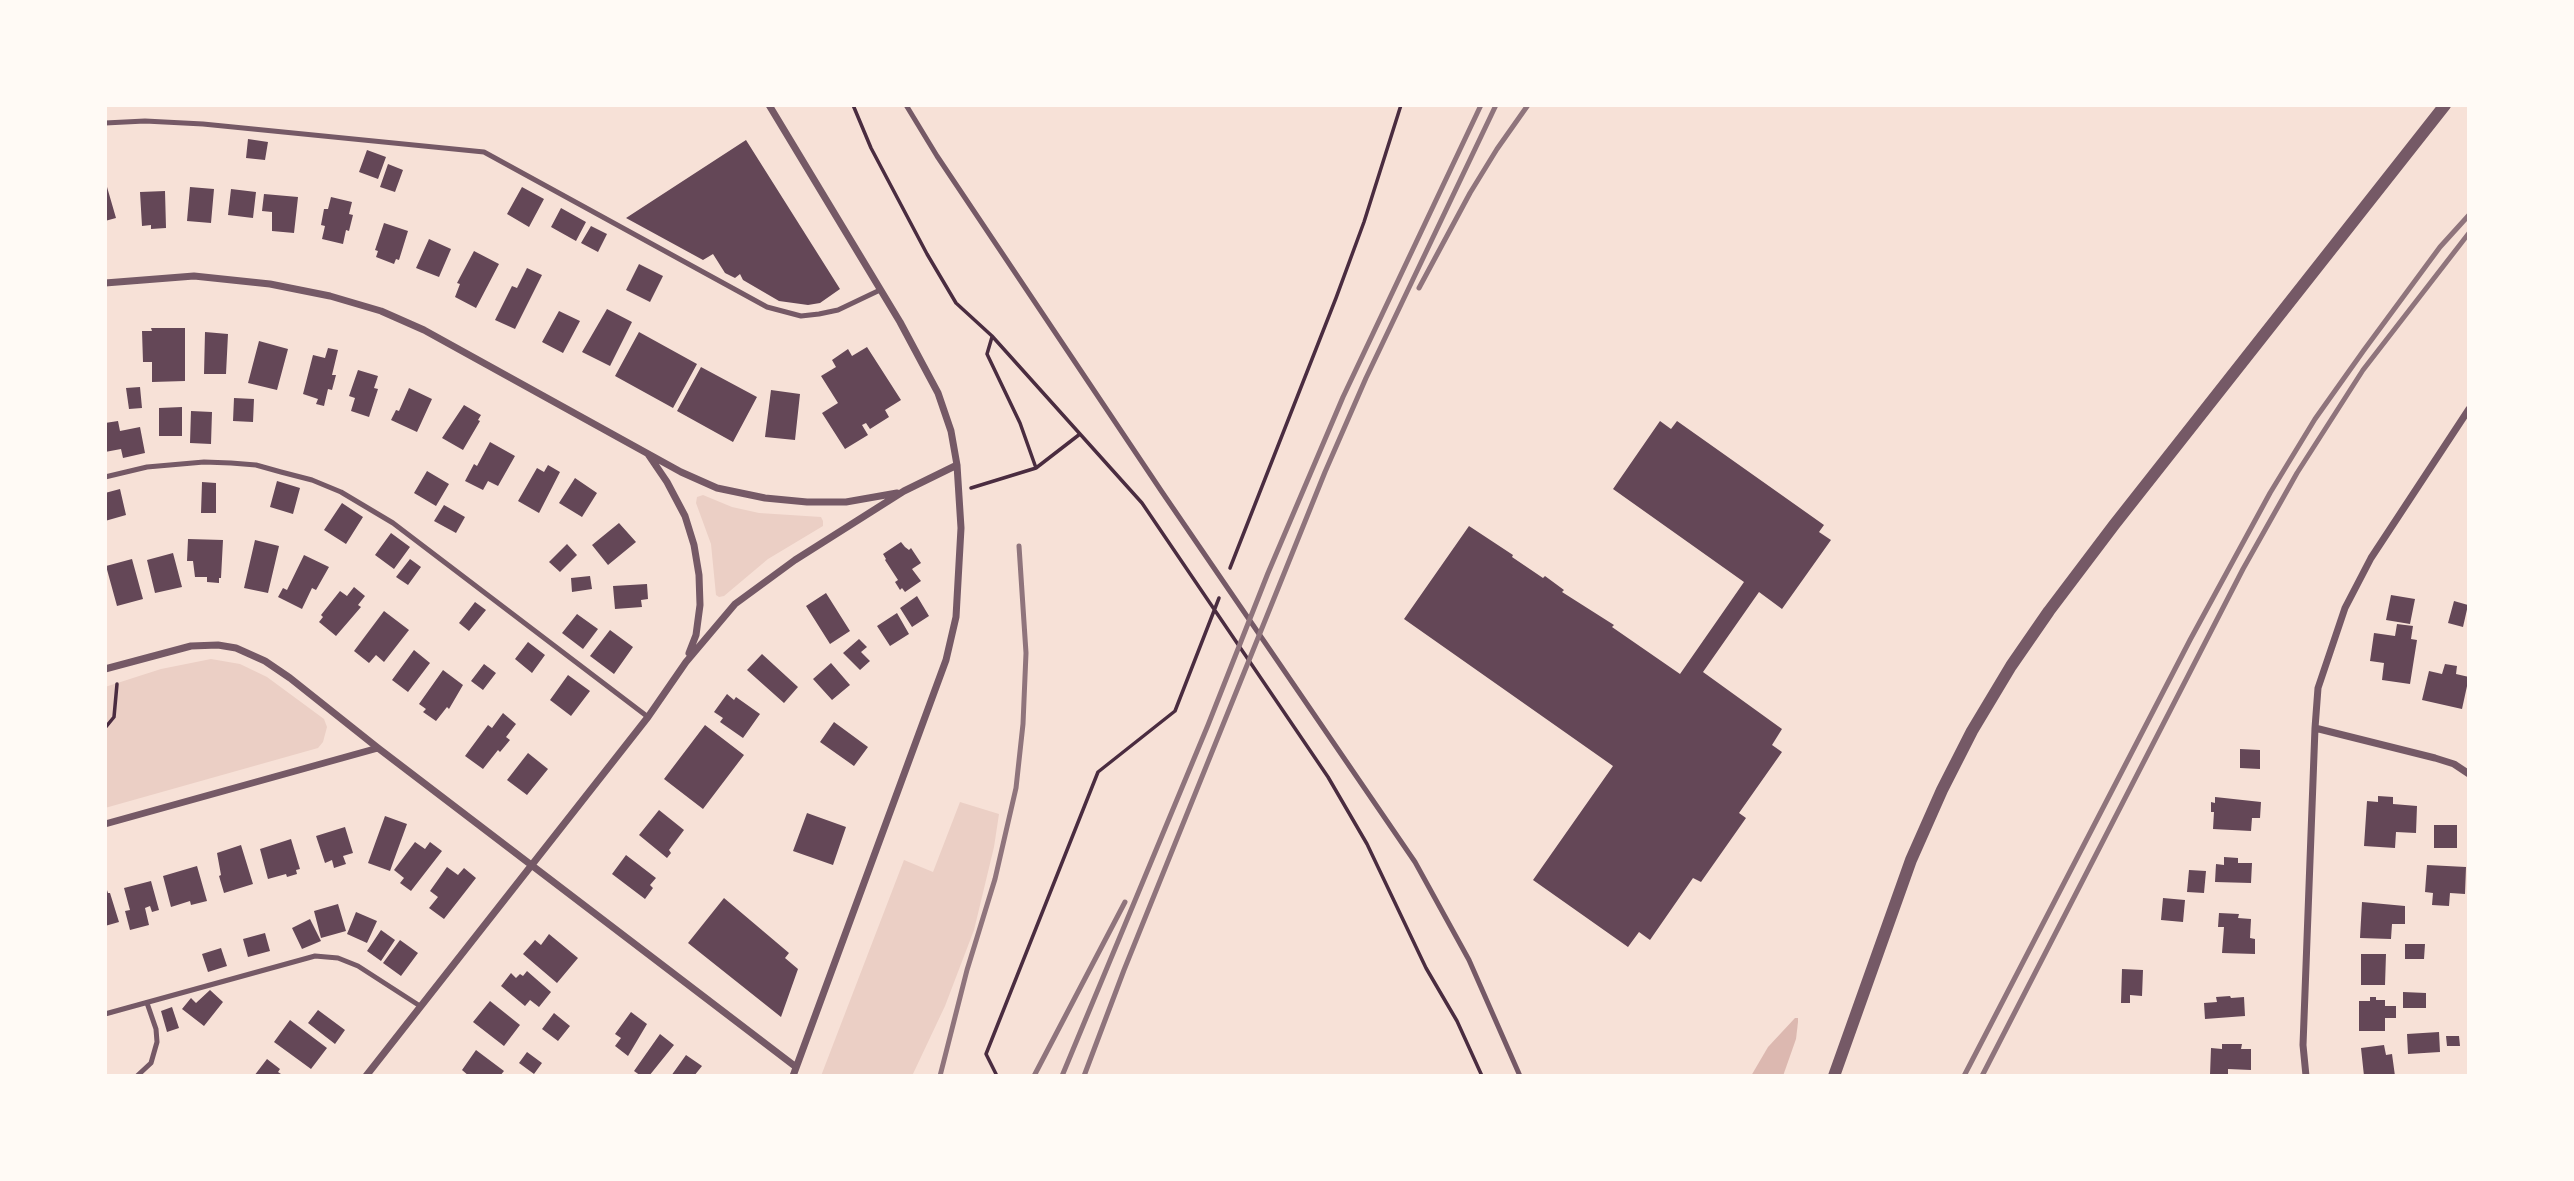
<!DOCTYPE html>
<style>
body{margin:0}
#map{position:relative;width:2574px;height:1181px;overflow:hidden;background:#f7e1d7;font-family:"Source Serif 4",serif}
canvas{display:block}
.frame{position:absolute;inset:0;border:107px solid #fffaf5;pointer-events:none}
</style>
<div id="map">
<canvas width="2574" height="1181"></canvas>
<div class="frame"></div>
</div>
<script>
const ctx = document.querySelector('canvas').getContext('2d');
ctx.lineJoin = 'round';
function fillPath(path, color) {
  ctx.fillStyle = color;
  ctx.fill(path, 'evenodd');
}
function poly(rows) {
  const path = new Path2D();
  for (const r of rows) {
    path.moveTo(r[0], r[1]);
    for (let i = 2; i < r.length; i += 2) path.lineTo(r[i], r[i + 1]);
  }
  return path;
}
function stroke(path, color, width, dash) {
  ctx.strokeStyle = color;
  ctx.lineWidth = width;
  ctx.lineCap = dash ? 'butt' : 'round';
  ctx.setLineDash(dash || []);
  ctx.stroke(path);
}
const green = poly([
 [703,495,732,507,759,513,821,517,823,521,823,526,768,559,724,596,719,597,716,595,711,544,696,503,697,497],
 [211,659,240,664,267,677,324,719,327,727,323,742,318,748,105,808,105,687,161,669],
 [960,802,999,814,994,847,974,930,945,1006,912,1076,821,1076,904,860,933,872]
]);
const water = poly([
 [1795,1018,1798,1018,1798,1022,1796,1039,1783,1076,1751,1076,1768,1047]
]);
const building = poly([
 [248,139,268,142,265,160,246,158],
 [746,140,840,289,820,303,808,305,779,301,743,280,740,274,735,278,725,273,713,254,703,260,626,218],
 [367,150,386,157,378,179,359,172],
 [388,164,403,170,395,192,380,187],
 [105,180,116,218,105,221],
 [190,187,214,189,211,223,187,221],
 [522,187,544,199,529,227,507,214],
 [231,189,256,192,253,218,228,215],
 [165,191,166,228,151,229,151,225,142,226,140,192],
 [264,194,298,197,294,233,272,231,272,212,262,211],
 [331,197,352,202,349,214,353,215,349,231,346,230,343,244,322,239,325,226,321,225,324,209,328,209],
 [561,208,586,222,576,241,551,227],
 [384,223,408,231,399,260,396,259,394,264,376,257,378,251,375,250],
 [591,226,607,234,598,252,581,243],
 [429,239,451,249,439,277,416,268],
 [474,251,499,264,476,308,455,297,460,284,457,283],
 [639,264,663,276,650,302,626,290],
 [527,268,542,275,515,329,495,320,512,286,517,288],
 [607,309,632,322,610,366,582,352],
 [559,311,580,321,563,353,542,342],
 [151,328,185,328,185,381,152,382,152,362,143,362,142,331,152,331],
 [205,332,228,334,226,374,204,374],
 [639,332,697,364,673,408,615,376],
 [259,341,288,349,277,390,248,383],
 [867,347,901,400,885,410,889,417,870,429,866,423,862,425,868,435,845,449,822,413,838,403,821,376,836,367,832,360,848,349,852,356],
 [328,348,338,350,332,375,336,375,332,390,328,389,324,406,316,404,318,399,303,394,313,355,325,358],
 [701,367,757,397,733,442,677,411],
 [358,370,378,376,374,388,378,389,369,417,351,411,355,398,349,396],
 [140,387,142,408,129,409,126,388],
 [409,388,432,399,417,432,391,420,396,410,399,411],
 [771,390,800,394,795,440,765,437],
 [234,398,254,399,253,422,233,421],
 [464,405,481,415,478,420,480,421,463,450,442,438],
 [182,407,182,436,159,436,159,408],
 [191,411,212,412,211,444,190,443],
 [118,421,120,431,140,427,145,453,123,458,121,449,105,452,105,423],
 [1660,421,1671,429,1677,421,1824,525,1819,532,1831,540,1782,609,1759,592,1703,672,1782,729,1772,745,1782,752,1739,813,1746,818,1701,882,1693,878,1650,940,1639,932,1628,947,1533,880,1613,766,1404,619,1469,526,1513,555,1512,557,1543,578,1545,576,1564,590,1562,592,1614,625,1612,627,1680,674,1744,582,1613,489],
 [490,442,515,456,498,486,488,481,483,490,465,481,474,464,477,466],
 [548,465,560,472,539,513,518,501,537,468,544,472],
 [427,471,449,484,436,506,414,493],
 [575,478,597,493,582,517,559,503],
 [277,481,300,488,293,514,270,507],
 [202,482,216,483,216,513,201,513],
 [120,489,126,515,105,521,105,493],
 [342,503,363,517,346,544,324,530],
 [444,505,465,517,456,533,434,521],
 [619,523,636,542,608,565,592,545],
 [391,533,410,547,394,569,375,555],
 [188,539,223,540,221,578,219,578,219,583,207,582,207,577,195,577,193,561,187,561],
 [255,540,279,546,268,593,244,588],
 [901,542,905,547,909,550,911,548,921,563,912,569,921,581,905,592,902,588,900,590,895,582,898,580,885,560,886,559,883,554],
 [567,544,577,555,560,572,549,562],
 [173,553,182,587,155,593,147,560],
 [304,555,329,567,316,590,312,588,302,609,278,597,283,588,287,590],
 [132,559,143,599,117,606,106,566],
 [410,559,421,567,408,585,396,577],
 [590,576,592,589,572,592,571,578],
 [647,584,648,599,641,600,642,607,615,609,613,586],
 [354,587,365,596,358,605,361,607,336,636,319,622,323,617,321,615,340,591,347,596],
 [826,593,850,631,830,644,806,606],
 [2391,595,2415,599,2410,624,2386,620],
 [917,596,929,616,912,627,900,608],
 [2454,601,2468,605,2463,627,2448,623],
 [475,602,486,610,469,631,459,623],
 [384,611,409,630,384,662,376,655,369,663,354,651],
 [897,613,909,634,890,646,877,626],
 [577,614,598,629,583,649,562,633],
 [2397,624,2413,626,2411,639,2417,640,2410,684,2382,680,2384,663,2370,661,2374,633,2395,636],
 [610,630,633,647,614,674,590,656],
 [859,639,867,647,861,652,870,661,860,670,843,653],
 [528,642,545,655,532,673,515,659],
 [414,650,430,663,408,692,392,680],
 [762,654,798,687,784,703,747,670],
 [831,663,850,685,832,700,813,679],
 [484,664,496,673,483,690,471,681],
 [2445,664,2457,666,2456,674,2469,677,2462,709,2422,700,2429,671,2442,674],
 [443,670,463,685,449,709,447,707,436,721,423,712,426,709,419,704],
 [568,675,590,691,571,716,550,700],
 [727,694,734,700,736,697,760,714,743,738,720,722,723,718,714,712],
 [503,713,516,724,506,737,510,740,500,752,498,750,483,769,465,756,488,725,492,728],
 [834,722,868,747,854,766,820,742],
 [705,725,744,755,703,809,664,779],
 [2240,749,2260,750,2260,769,2240,768],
 [528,753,548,769,527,795,507,780],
 [2378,796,2393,797,2393,804,2417,806,2416,833,2396,832,2395,848,2364,846,2367,801,2378,802],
 [2215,797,2261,802,2260,818,2252,818,2251,831,2213,829,2214,812,2211,812,2211,802,2215,803],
 [659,810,684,830,669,850,671,853,667,858,639,835],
 [807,813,846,827,833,865,793,851],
 [385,816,407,824,390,871,368,863],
 [2434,825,2457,825,2457,848,2434,848],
 [345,827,353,853,343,856,346,864,334,868,332,860,325,863,316,836],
 [291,839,300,869,296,870,297,874,287,877,286,874,268,879,260,849],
 [415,842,425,849,430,842,442,851,411,891,400,883,404,878,394,870],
 [241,845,253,884,224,893,219,876,221,875,217,853],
 [626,855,656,878,650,885,653,888,645,899,612,874],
 [2224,857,2238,858,2238,863,2252,863,2251,883,2215,882,2216,864,2224,865],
 [2427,865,2466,867,2465,894,2450,893,2449,906,2432,905,2433,893,2425,892],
 [197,866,207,901,191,905,190,901,171,907,163,876],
 [447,867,458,875,464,868,476,878,444,919,429,908,438,897,430,891],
 [2189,870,2206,871,2204,893,2187,892],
 [151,881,159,910,152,912,150,906,145,908,149,925,130,930,125,911,130,910,124,888],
 [106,887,108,893,110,893,119,922,105,926],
 [724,898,789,953,785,958,798,969,781,1017,688,943],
 [2163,898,2185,900,2183,922,2161,920],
 [2362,902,2405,906,2405,924,2392,924,2391,939,2360,938],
 [338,904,346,931,321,938,314,911],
 [356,912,377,921,367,943,347,934],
 [2219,913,2239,914,2238,918,2251,919,2250,938,2255,939,2255,954,2222,953,2224,927,2218,927],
 [310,919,321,941,302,949,292,928],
 [381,930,395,940,381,961,367,951],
 [265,933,270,951,248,957,243,939],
 [549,934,578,958,557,983,523,954,535,940,541,945],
 [400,940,418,953,401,976,383,963],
 [2405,944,2425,944,2424,959,2405,959],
 [221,948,227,966,208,972,202,954],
 [2361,954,2386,954,2385,985,2361,985],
 [2122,969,2143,970,2142,996,2130,995,2130,1003,2121,1003],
 [527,971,551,992,539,1007,530,1000,525,1006,501,986,511,973,516,978,520,974,523,976],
 [210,990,223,1002,204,1026,182,1009,191,998,196,1003],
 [2403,992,2426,993,2426,1008,2403,1008],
 [2230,996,2231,998,2244,997,2245,1016,2205,1019,2204,1003,2217,1002,2216,997],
 [2370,997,2376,997,2376,1000,2385,1000,2385,1006,2396,1006,2396,1018,2385,1018,2385,1031,2359,1031,2359,1001,2370,1001],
 [490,1001,520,1025,504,1046,473,1022],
 [172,1007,179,1028,167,1032,161,1011],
 [318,1010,345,1030,335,1044,308,1023],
 [631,1012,647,1024,628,1056,615,1046,621,1038,615,1034],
 [554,1013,570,1026,558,1041,542,1029],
 [290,1020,327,1048,311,1069,274,1042],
 [2439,1032,2440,1052,2408,1054,2407,1034],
 [660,1034,674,1045,649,1076,641,1076,634,1071],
 [2446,1036,2459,1036,2460,1046,2447,1046],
 [2222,1044,2242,1044,2241,1049,2251,1049,2251,1070,2228,1069,2228,1075,2210,1075,2211,1048,2222,1049],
 [2384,1045,2386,1055,2392,1054,2395,1076,2364,1076,2361,1048],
 [476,1050,504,1071,500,1076,469,1076,462,1070],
 [527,1052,542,1063,534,1074,519,1063],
 [686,1055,702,1066,694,1076,671,1076],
 [267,1059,280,1069,278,1072,284,1076,254,1076]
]);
const path = poly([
 [853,105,871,148,927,254,956,303,992,336,1142,503,1328,777,1367,844,1426,968,1457,1021,1482,1076],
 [1036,468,1080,434],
 [971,488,1036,468,1020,423,987,354,992,337],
 [1230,568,1336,298,1364,222,1401,105],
 [105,728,114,717,117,684],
 [997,1076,986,1054,1098,772,1175,711,1219,598]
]);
const service = poly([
 [906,105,937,156,1162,492,1415,862,1469,960,1520,1076],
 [105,123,145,121,203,124,484,152,767,307,801,316,819,314,838,310,880,290],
 [105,477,147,467,204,462,231,463,256,465,281,472,312,480,341,492,393,523,648,717],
 [105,1014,315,956,338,958,358,966,420,1006],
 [137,1076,151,1063,157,1042,156,1029,147,1003]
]);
const minor = poly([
 [769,105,900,322,938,393,951,431,957,465,961,528,956,617,946,660,793,1076],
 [105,283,194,276,270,284,330,296,381,311,424,330,681,472,717,488,765,498,807,502,846,502,897,493],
 [648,454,667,482,685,516,694,545,699,575,700,605,696,635,689,653],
 [105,669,191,646,218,645,236,648,265,661,290,678,378,748,796,1067],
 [2315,728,2435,758,2454,764,2469,774],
 [105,824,378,748],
 [366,1076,648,717,686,662,735,604,795,560,904,491,957,465],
 [2306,1076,2303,1045,2315,728,2318,688,2345,608,2371,558,2469,409]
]);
const tertiary = poly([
 [1834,1076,1911,860,1942,790,1972,731,2011,666,2049,611,2114,525,2445,105]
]);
const rail = poly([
 [1419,288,1470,193,1497,149,1528,105],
 [940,1076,967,970,995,879,1016,788,1023,724,1026,653,1019,546],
 [1034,1076,1125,902],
 [1062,1076,1208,725,1268,573,1343,397,1481,105],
 [1084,1076,1124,970,1325,472,1366,378,1496,105],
 [1964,1076,2190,640,2270,493,2315,419,2364,350,2440,247,2469,215],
 [1982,1076,2243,569,2297,473,2363,370,2469,233]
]);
fillPath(green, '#ebcfc5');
fillPath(water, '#dcb8b0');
fillPath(building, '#644757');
stroke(path, '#4a2c40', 3.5);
stroke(service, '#755966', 5);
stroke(minor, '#755966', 7);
stroke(tertiary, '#755966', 12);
stroke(rail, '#8f747c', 5);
</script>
